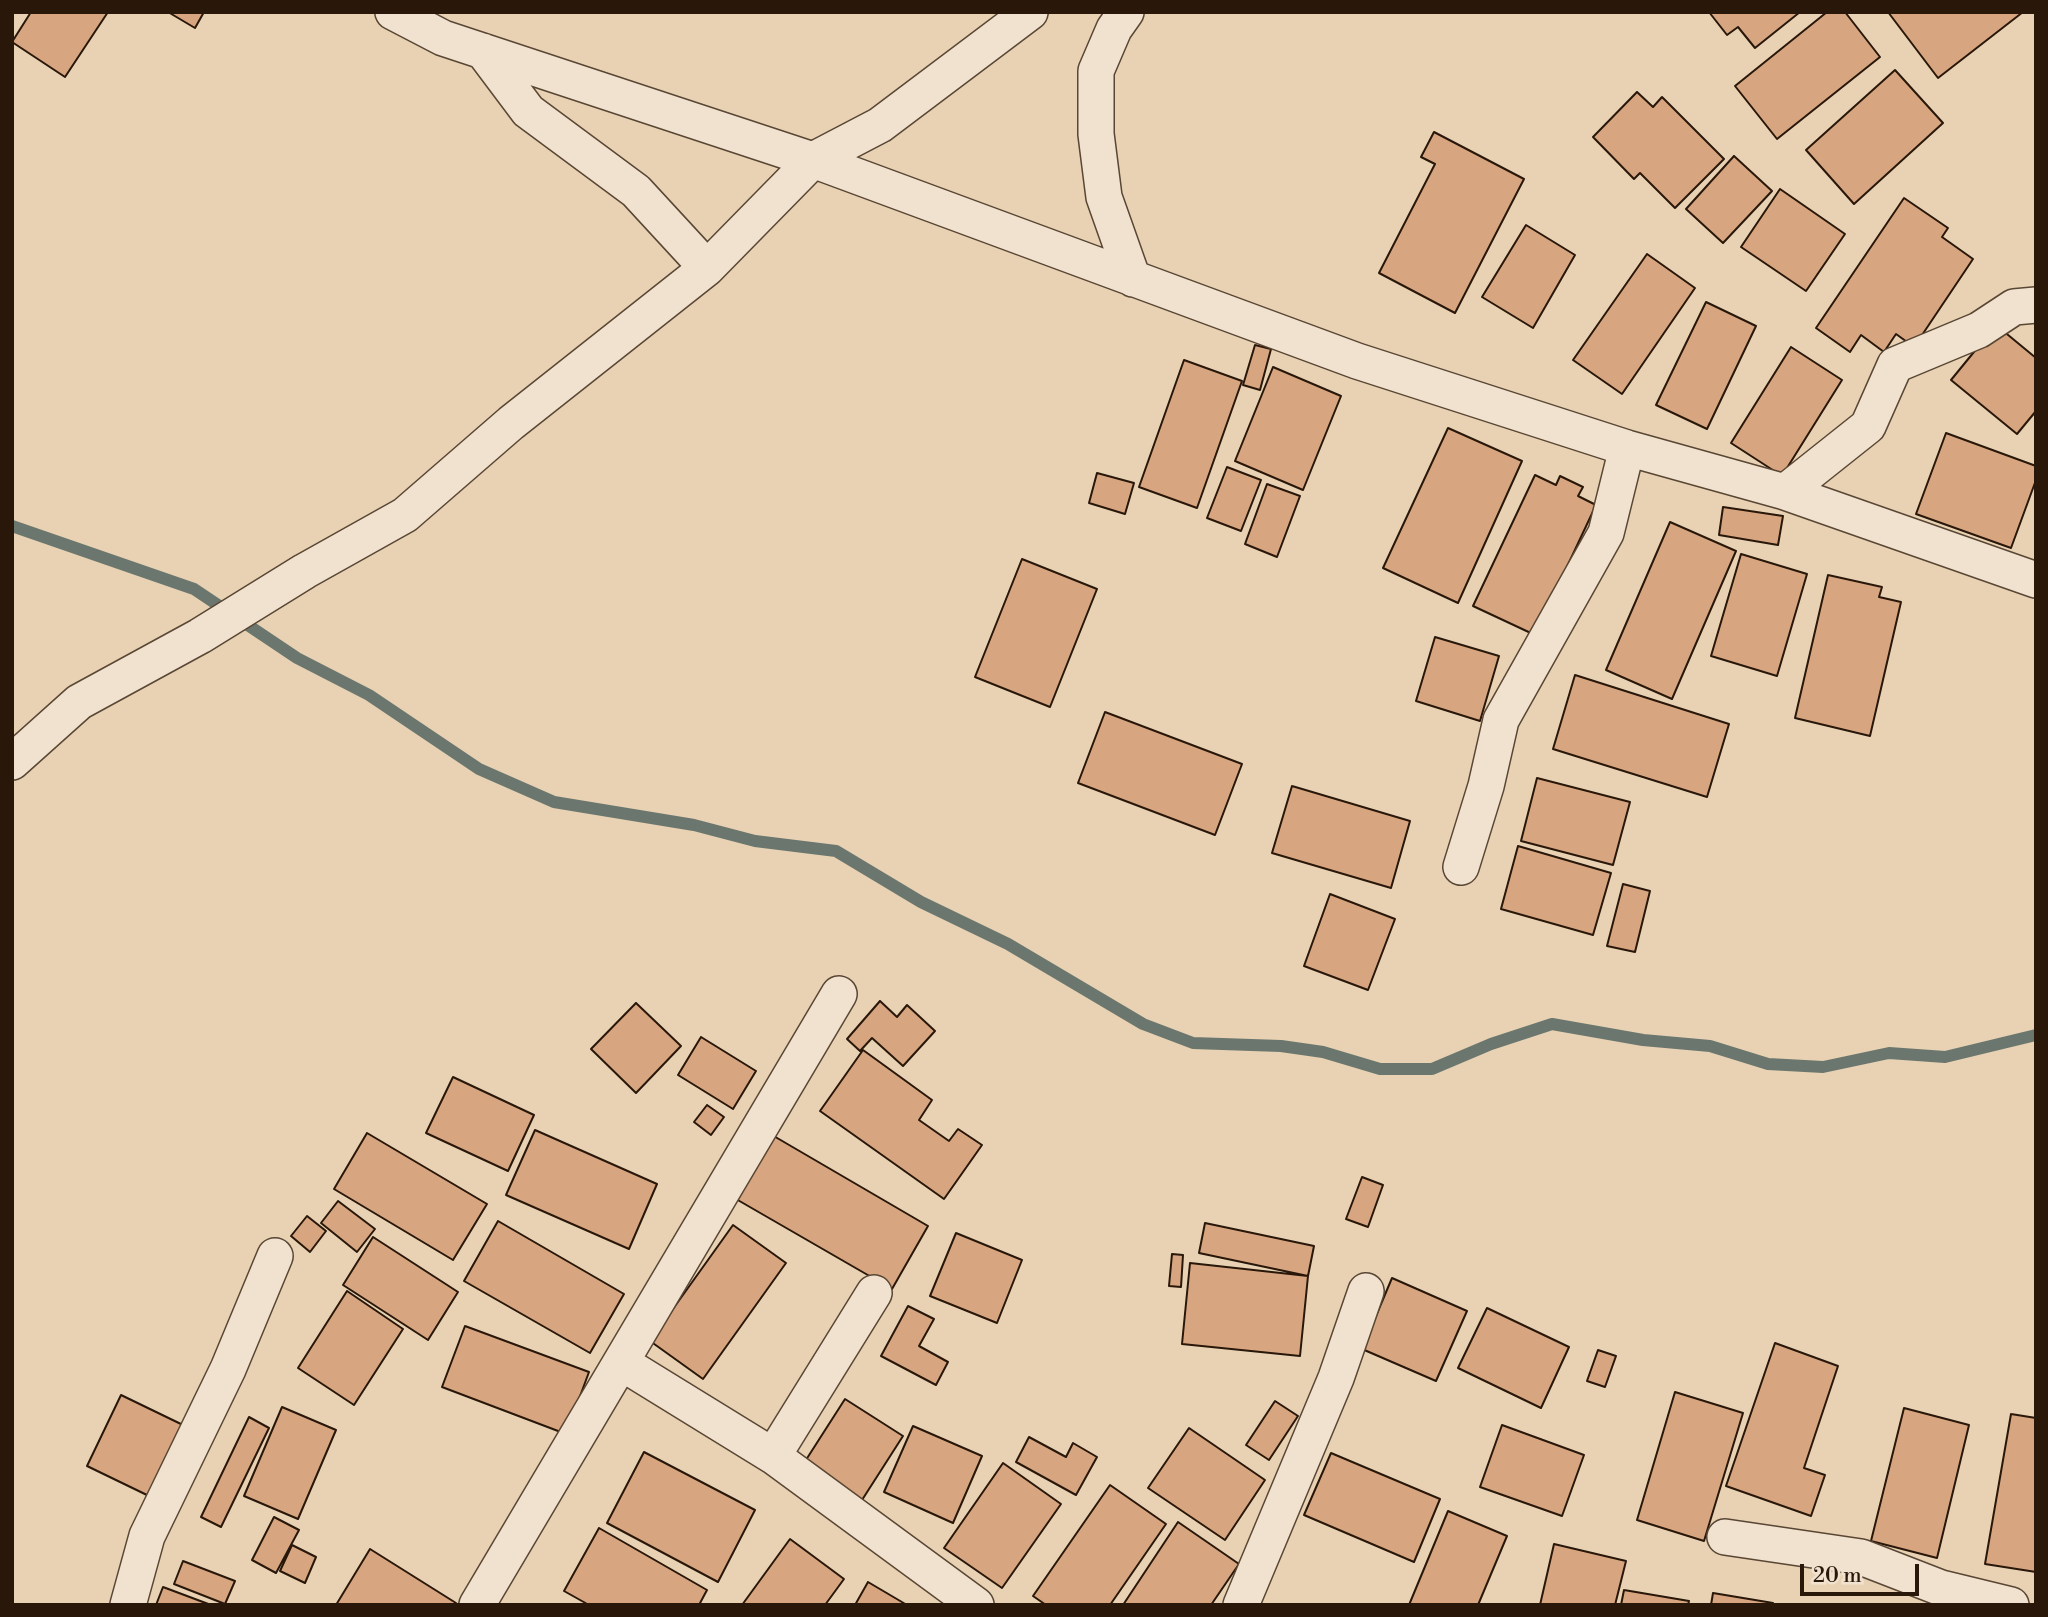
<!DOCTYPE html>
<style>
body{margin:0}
#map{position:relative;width:2048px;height:1617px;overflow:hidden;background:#e8d2b3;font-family:"Libre Bodoni",serif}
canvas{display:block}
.frame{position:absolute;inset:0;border:14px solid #29170a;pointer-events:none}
.scale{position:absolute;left:1800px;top:1564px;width:119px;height:32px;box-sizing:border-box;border:4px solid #29170a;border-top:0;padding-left:9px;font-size:21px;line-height:24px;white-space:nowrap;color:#29170a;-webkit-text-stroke:5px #f0e2ce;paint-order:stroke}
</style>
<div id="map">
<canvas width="2048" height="1617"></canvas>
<div class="frame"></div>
<div class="scale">20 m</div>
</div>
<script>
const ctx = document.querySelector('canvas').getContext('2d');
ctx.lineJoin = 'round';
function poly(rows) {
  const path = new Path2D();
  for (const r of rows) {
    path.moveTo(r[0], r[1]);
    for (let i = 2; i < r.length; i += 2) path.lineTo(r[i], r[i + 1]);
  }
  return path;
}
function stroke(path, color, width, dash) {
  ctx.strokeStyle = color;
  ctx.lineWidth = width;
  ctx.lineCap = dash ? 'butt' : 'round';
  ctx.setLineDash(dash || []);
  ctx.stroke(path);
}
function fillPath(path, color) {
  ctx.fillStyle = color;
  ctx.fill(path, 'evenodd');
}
const stream = poly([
 [12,526,194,589,297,658,369,695,479,769,554,802,694,825,755,841,836,851,921,902,1008,944,1143,1024,1193,1043,1281,1046,1323,1052,1380,1069,1432,1069,1491,1044,1552,1024,1643,1040,1710,1046,1768,1064,1823,1067,1889,1053,1945,1057,2036,1035]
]);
const building = poly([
 [31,12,108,12,65,77,12,42,31,12],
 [168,12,204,12,195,28,168,12],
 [1709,12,1800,12,1755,48,1738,27,1727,35,1709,12],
 [1827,12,1845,12,1880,57,1777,139,1735,86,1827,12],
 [1888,12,2023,12,1938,78,1888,12],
 [1895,70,1943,123,1854,204,1806,150,1895,70],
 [1637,92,1653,107,1662,97,1724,159,1675,208,1640,173,1634,179,1593,137,1637,92],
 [1434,132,1524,179,1455,313,1379,273,1435,164,1421,157,1434,132],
 [1734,156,1772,191,1723,243,1686,209,1734,156],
 [1780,189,1845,234,1806,291,1741,247,1780,189],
 [1904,198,1948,228,1942,237,1973,259,1914,347,1896,334,1884,352,1861,335,1850,352,1816,328,1904,198],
 [1526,225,1575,255,1533,328,1482,297,1526,225],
 [1647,254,1695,288,1622,394,1573,360,1647,254],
 [1706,302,1756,326,1707,429,1656,405,1706,302],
 [1996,325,2036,358,2036,411,2017,434,1951,380,1996,325],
 [1255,345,1271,349,1260,390,1243,385,1255,345],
 [1791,347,1842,380,1782,476,1731,443,1791,347],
 [1184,360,1242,381,1197,508,1139,487,1184,360],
 [1273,367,1341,396,1303,490,1235,461,1273,367],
 [1448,428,1522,461,1458,603,1383,568,1448,428],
 [1946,433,2036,466,2036,480,2011,548,1916,514,1946,433],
 [1227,467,1261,480,1241,531,1207,518,1227,467],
 [1097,473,1134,483,1125,514,1089,503,1097,473],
 [1535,475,1556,485,1560,476,1583,487,1578,496,1596,505,1535,635,1473,606,1535,475],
 [1267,484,1300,496,1277,557,1245,544,1267,484],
 [1723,507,1783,516,1778,545,1719,535,1723,507],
 [1670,522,1736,551,1672,699,1606,670,1670,522],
 [1741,554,1807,574,1777,676,1711,656,1741,554],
 [1022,559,1097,589,1050,707,975,677,1022,559],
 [1828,575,1882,587,1879,597,1901,602,1870,736,1795,718,1828,575],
 [1435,637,1499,656,1480,721,1416,701,1435,637],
 [1575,675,1729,724,1707,797,1553,749,1575,675],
 [1105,712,1242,764,1215,835,1078,783,1105,712],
 [1537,778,1630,802,1613,865,1521,841,1537,778],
 [1292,786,1410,821,1391,888,1272,853,1292,786],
 [1518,846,1611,873,1593,935,1501,909,1518,846],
 [1623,884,1650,891,1635,952,1607,946,1623,884],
 [1330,894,1395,919,1368,990,1304,966,1330,894],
 [880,1001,897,1017,907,1005,935,1031,903,1066,872,1038,860,1051,847,1039,880,1001],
 [636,1003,681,1046,636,1093,591,1049,636,1003],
 [701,1037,756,1071,733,1109,678,1075,701,1037],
 [863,1050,932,1100,919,1120,949,1141,958,1129,982,1145,944,1199,820,1111,863,1050],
 [453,1077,534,1115,508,1171,426,1133,453,1077],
 [707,1105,724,1117,711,1135,694,1122,707,1105],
 [535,1130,657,1184,629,1249,506,1195,535,1130],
 [367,1133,487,1204,453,1260,334,1189,367,1133],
 [772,1135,928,1226,892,1289,736,1199,772,1135],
 [1362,1177,1383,1185,1368,1227,1346,1219,1362,1177],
 [338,1201,375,1229,357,1252,321,1223,338,1201],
 [307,1216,326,1231,310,1252,291,1236,307,1216],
 [498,1221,624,1294,590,1353,464,1281,498,1221],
 [1205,1223,1314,1246,1308,1276,1199,1253,1205,1223],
 [733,1225,786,1263,703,1379,650,1341,733,1225],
 [956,1233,1022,1260,997,1323,930,1296,956,1233],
 [373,1237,458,1292,428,1340,343,1285,373,1237],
 [1172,1254,1183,1255,1181,1287,1169,1286,1172,1254],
 [1190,1263,1308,1276,1300,1356,1182,1344,1190,1263],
 [1392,1278,1467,1311,1436,1381,1362,1349,1392,1278],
 [347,1291,403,1329,354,1405,298,1368,347,1291],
 [908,1306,934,1319,919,1346,948,1362,936,1385,881,1356,908,1306],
 [1487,1308,1569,1347,1541,1408,1458,1368,1487,1308],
 [465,1326,589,1372,566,1434,442,1387,465,1326],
 [1775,1343,1838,1366,1804,1468,1825,1475,1811,1516,1726,1486,1775,1343],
 [1598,1350,1616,1356,1605,1387,1587,1381,1598,1350],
 [1675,1392,1743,1413,1704,1541,1637,1520,1675,1392],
 [121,1395,183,1425,149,1496,87,1466,121,1395],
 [845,1399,903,1436,862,1500,804,1463,845,1399],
 [1275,1401,1298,1416,1269,1460,1246,1445,1275,1401],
 [282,1407,336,1430,298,1519,244,1496,282,1407],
 [1904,1408,1969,1425,1937,1558,1871,1541,1904,1408],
 [2011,1414,2036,1418,2036,1572,1985,1564,2011,1414],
 [249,1417,269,1428,221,1527,201,1517,249,1417],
 [1502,1425,1584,1455,1562,1516,1480,1487,1502,1425],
 [913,1426,982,1456,953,1523,884,1492,913,1426],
 [1189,1428,1265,1480,1225,1540,1148,1488,1189,1428],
 [1029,1437,1066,1457,1073,1443,1097,1457,1076,1495,1016,1462,1029,1437],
 [644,1452,755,1510,718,1582,607,1523,644,1452],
 [1331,1453,1440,1499,1414,1562,1304,1515,1331,1453],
 [1003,1463,1061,1504,1002,1588,944,1548,1003,1463],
 [1110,1485,1166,1524,1110,1605,1046,1605,1033,1596,1110,1485],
 [1448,1511,1507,1536,1478,1605,1409,1605,1448,1511],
 [274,1517,299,1530,276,1573,252,1560,274,1517],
 [1178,1522,1239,1564,1211,1605,1123,1605,1178,1522],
 [599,1528,707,1590,699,1605,589,1605,564,1591,599,1528],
 [790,1539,844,1579,825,1605,742,1605,790,1539],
 [1554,1544,1626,1561,1615,1605,1540,1605,1554,1544],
 [292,1545,316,1557,305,1583,280,1571,292,1545],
 [370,1549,456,1603,455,1605,336,1605,370,1549],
 [183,1561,235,1581,225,1604,174,1584,183,1561],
 [868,1582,907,1605,855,1605,868,1582],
 [163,1587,211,1605,156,1605,163,1587],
 [1624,1590,1689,1601,1688,1605,1621,1605,1624,1590],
 [1713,1593,1773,1603,1773,1605,1711,1605,1713,1593]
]);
const minor = poly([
 [393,12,443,38,813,160,1357,361,1627,448,1785,492,2036,580],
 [1126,12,1114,29,1096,71,1096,134,1104,197,1133,279],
 [483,51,528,111,636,191,707,268],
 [1785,492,1868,426,1895,365,1979,330,2014,307,2036,305],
 [12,762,79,702,200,636,305,571,405,515,511,423,707,268,813,160,880,125,1030,12],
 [1461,867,1486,786,1501,720,1606,533,1627,448],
 [622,1363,773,1456,976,1605],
 [773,1456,874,1293],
 [1725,1537,1861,1557,1941,1588,2011,1605],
 [128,1605,147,1536,228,1369,275,1256],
 [477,1605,839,994],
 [1241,1605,1336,1378,1366,1291]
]);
stroke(stream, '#6b776e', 12);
fillPath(building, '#d7a681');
stroke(building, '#29170a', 2);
stroke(minor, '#594634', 38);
stroke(minor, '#f0e2ce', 35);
</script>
